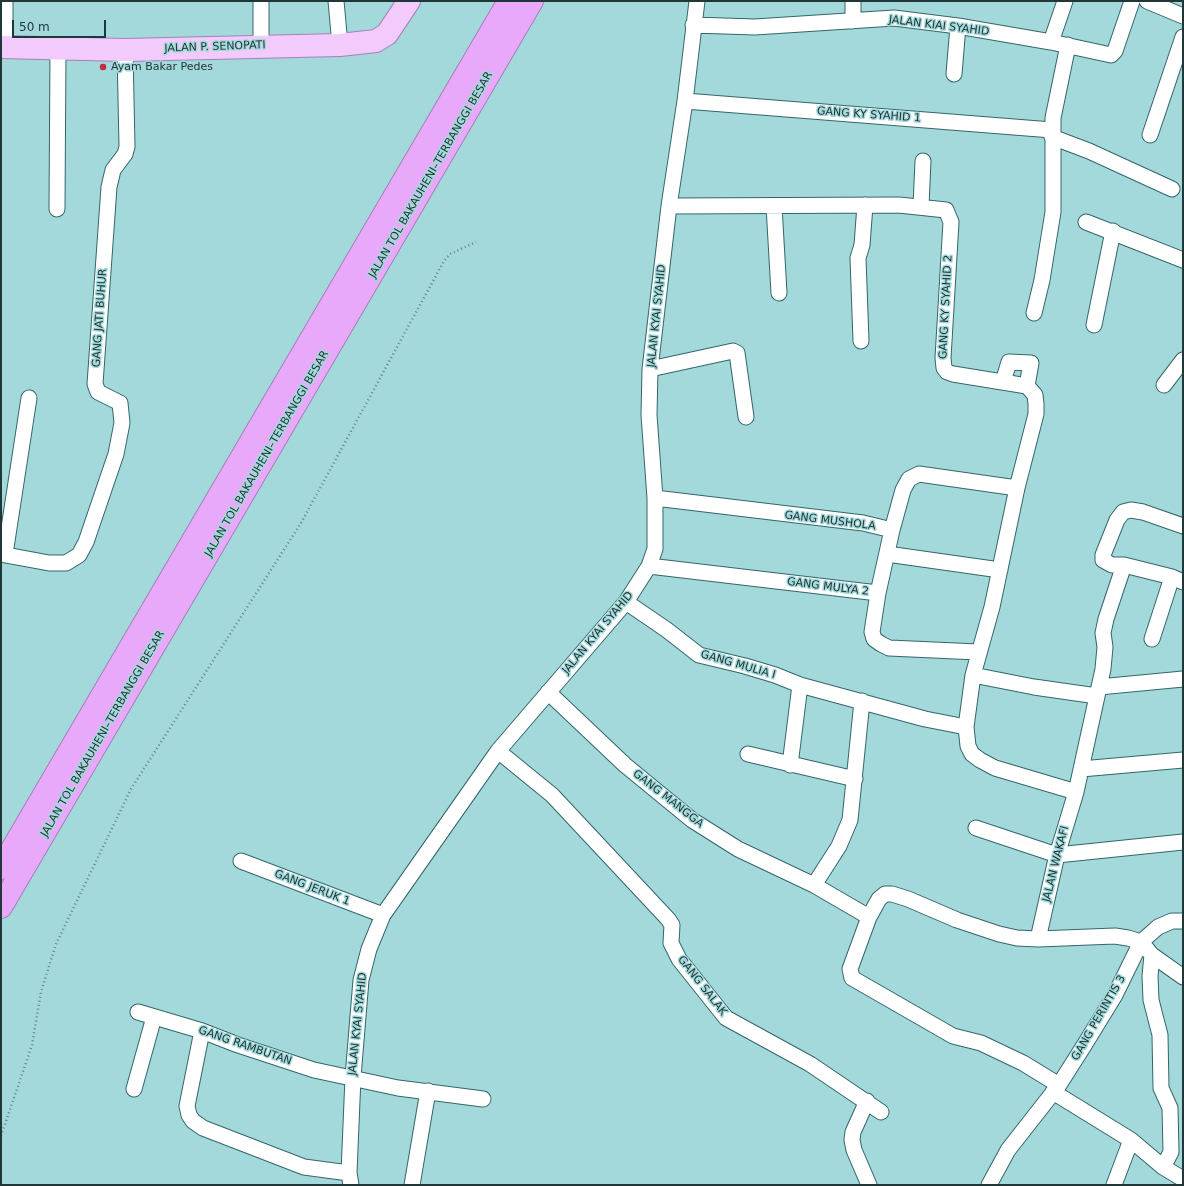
<!DOCTYPE html>
<meta charset="utf-8">
<style>
body{margin:0}
#map{position:relative;width:1184px;height:1186px;overflow:hidden;background:#a4d9db;font-family:"DejaVu Sans",sans-serif}
canvas{display:block}
.frame{position:absolute;inset:0;border:2px solid #213737;pointer-events:none}
.scale{position:absolute;left:12px;top:20px;width:94px;height:18px;box-sizing:border-box;border:2px solid #213737;border-top:0;padding-left:5px;font-size:12px;line-height:14px;white-space:nowrap;color:#213737;-webkit-text-stroke:3px #a4d9db;paint-order:stroke}
</style>
<div id="map">
<canvas width="1184" height="1186"></canvas>
<div class="frame"></div>
<div class="scale">50 m</div>
</div>
<script>
const ctx = document.querySelector('canvas').getContext('2d');
ctx.lineJoin = 'round';
function poly(rows) {
  const path = new Path2D();
  for (const r of rows) {
    path.moveTo(r[0], r[1]);
    for (let i = 2; i < r.length; i += 2) path.lineTo(r[i], r[i + 1]);
  }
  return path;
}
function stroke(path, color, width, dash) {
  ctx.strokeStyle = color;
  ctx.lineWidth = width;
  ctx.lineCap = dash ? 'butt' : 'round';
  ctx.setLineDash(dash || []);
  ctx.stroke(path);
}
function label(font, color, halo, rows, align = 'center') {
  ctx.font = font + ' "DejaVu Sans",sans-serif';
  ctx.lineWidth = 3;
  ctx.setLineDash([]);
  ctx.textBaseline = 'middle';
  ctx.strokeStyle = halo;
  ctx.fillStyle = color;
  for (const [text, x, y, turn = 0] of rows) {
    ctx.save();
    ctx.translate(x, y);
    ctx.rotate((+turn || 0) * Math.PI / 180);
    ctx.textAlign = isNaN(turn) ? turn : align;
    if (halo) ctx.strokeText(text, 0, 0);
    ctx.fillText(text, 0, 0);
    ctx.restore();
  }
}
const path = poly([
 [1,1136,32,1045,41,992,56,944,131,789,301,523,444,261,450,254,476,242]
]);
const street = poly([
 [261,1,261,45],
 [336,1,340,45],
 [1147,1,1183,16],
 [853,21,853,1],
 [693,25,755,27,894,18,958,26,1051,42,1111,55,1115,51,1132,1],
 [1051,42,1065,1],
 [5,48,5,1],
 [954,74,958,26],
 [685,101,1052,130],
 [1150,135,1183,37],
 [1052,137,1089,151,1172,189],
 [669,206,899,205,946,210,951,222,943,358,944,368,947,372,953,374,1027,386,1035,395,1036,404,1036,414,1017,488,992,607,973,675,966,727,968,746,972,754,980,760,995,768,1076,792],
 [774,206,779,293],
 [921,206,923,161],
 [57,209,58,49],
 [1086,222,1183,260],
 [1034,313,1042,280,1053,212,1053,118,1068,45],
 [1094,325,1113,231],
 [861,341,858,258,862,245,865,205],
 [650,369,733,351,737,353,746,417],
 [1003,382,1009,362,1031,363,1027,386],
 [1164,385,1183,360],
 [655,498,863,523,892,530],
 [1183,526,1143,512,1131,510,1123,512,1117,520,1103,555,1103,560,1112,565,1124,565,1172,577,1183,582],
 [1,554,49,563,66,563,79,555,86,542,116,454,122,423,120,403,98,392,95,384,109,187,113,170,125,154,127,147,125,50],
 [5,554,29,398],
 [887,554,1000,570],
 [649,566,878,593],
 [626,602,667,630,699,655,745,666,775,675,800,685,925,719,966,727],
 [1152,639,1172,577],
 [978,652,889,648,881,644,874,639,872,632,878,593,892,530,903,490,909,479,919,474,1017,488],
 [973,675,1034,687,1097,696],
 [1099,687,1183,679],
 [548,692,625,765,692,820,738,849,814,885,869,917],
 [498,751,552,795,668,919,672,925,671,943,679,959,726,1018,810,1064,881,1112],
 [748,754,855,779],
 [790,765,800,685],
 [1081,769,1183,760],
 [976,828,1057,855,1183,842],
 [241,861,383,915],
 [814,885,839,846,850,820,862,701],
 [1038,939,1057,855,1076,792,1103,669,1105,647,1103,633,1106,619,1124,565],
 [1152,955,1150,976,1151,1000,1160,1035,1161,1088,1170,1108,1171,1152,1163,1167],
 [138,1012,202,1031,238,1045,314,1070,398,1088,483,1099],
 [202,1031,187,1106,189,1115,193,1121,203,1128,304,1167,349,1173],
 [1059,1085,1023,1063,981,1043,953,1036,852,978,850,969,869,917,879,899,885,894,892,894,908,899,957,920,999,934,1017,938,1038,939,1115,936,1128,938,1141,942,1152,955,1183,977],
 [134,1089,154,1017],
 [1053,1092,1131,1140,1163,1167,1183,1179],
 [867,1101,853,1132,852,1140,854,1150,869,1185],
 [351,1185,349,1173,353,1077,361,980,369,949,383,915,498,751,626,602,649,566,655,549,655,498,649,415,650,369,669,206,685,101,697,1],
 [412,1185,428,1091],
 [989,1185,1008,1150,1059,1085,1085,1044,1115,995,1141,942,1158,927,1172,921,1183,921],
 [1114,1185,1131,1140]
]);
const primary = poly([
 [1,47,125,50,340,45,376,41,387,34,409,1]
]);
const highway = poly([
 [1,868,509,1],
 [1,907,532,1]
]);
const markers = [
 [103,67,4,"#be2e41"]
];
const streetNames = [
 ["JALAN KIAI SYAHID",939,26,7],
 ["JALAN P. SENOPATI",215,47,-2],
 ["GANG KY SYAHID 1",869,115,4],
 ["JALAN TOL BAKAUHENI–TERBANGGI BESAR",431,175,-60],
 ["GANG KY SYAHID 2",946,307,-87],
 ["JALAN KYAI SYAHID",657,316,-84],
 ["GANG JATI BUHUR",100,318,-86],
 ["JALAN TOL BAKAUHENI–TERBANGGI BESAR",267,454,-60],
 ["GANG MUSHOLA",830,521,7],
 ["GANG MULYA 2",828,587,7],
 ["JALAN KYAI SYAHID",598,633,-50],
 ["GANG MULIA I",738,665,16],
 ["JALAN TOL BAKAUHENI–TERBANGGI BESAR",103,734,-60],
 ["GANG MANGGA",668,799,38],
 ["JALAN WAKAFI",1056,864,-76],
 ["GANG JERUK 1",312,888,21],
 ["GANG SALAK",702,986,52],
 ["GANG PERINTIS 3",1099,1018,-60],
 ["JALAN KYAI SYAHID",358,1024,-84],
 ["GANG RAMBUTAN",245,1046,19]
];
const poiNames = [
 ["Ayam Bakar Pedes",111,67]
];
stroke(street, '#336668', 17);
stroke(primary, '#a381b6', 24);
stroke(highway, '#a381b6', 24);
stroke(path, '#608586', 2.5, [1, 3]);
stroke(street, '#fff', 15);
stroke(primary, '#f2cbfc', 22);
stroke(highway, '#e9a9fa', 22);
for (const [x, y, r, color] of markers) {
  const dot = new Path2D();
  dot.arc(x, y, r, 0, 2 * Math.PI);
  ctx.fillStyle = color;
  ctx.fill(dot);
  stroke(dot, '#a4d9db', 1.5);
}
label('11px', '#213737', '#a4d9db', streetNames);
label('11px', '#213737', '#a4d9db', poiNames, 'left');
</script>
